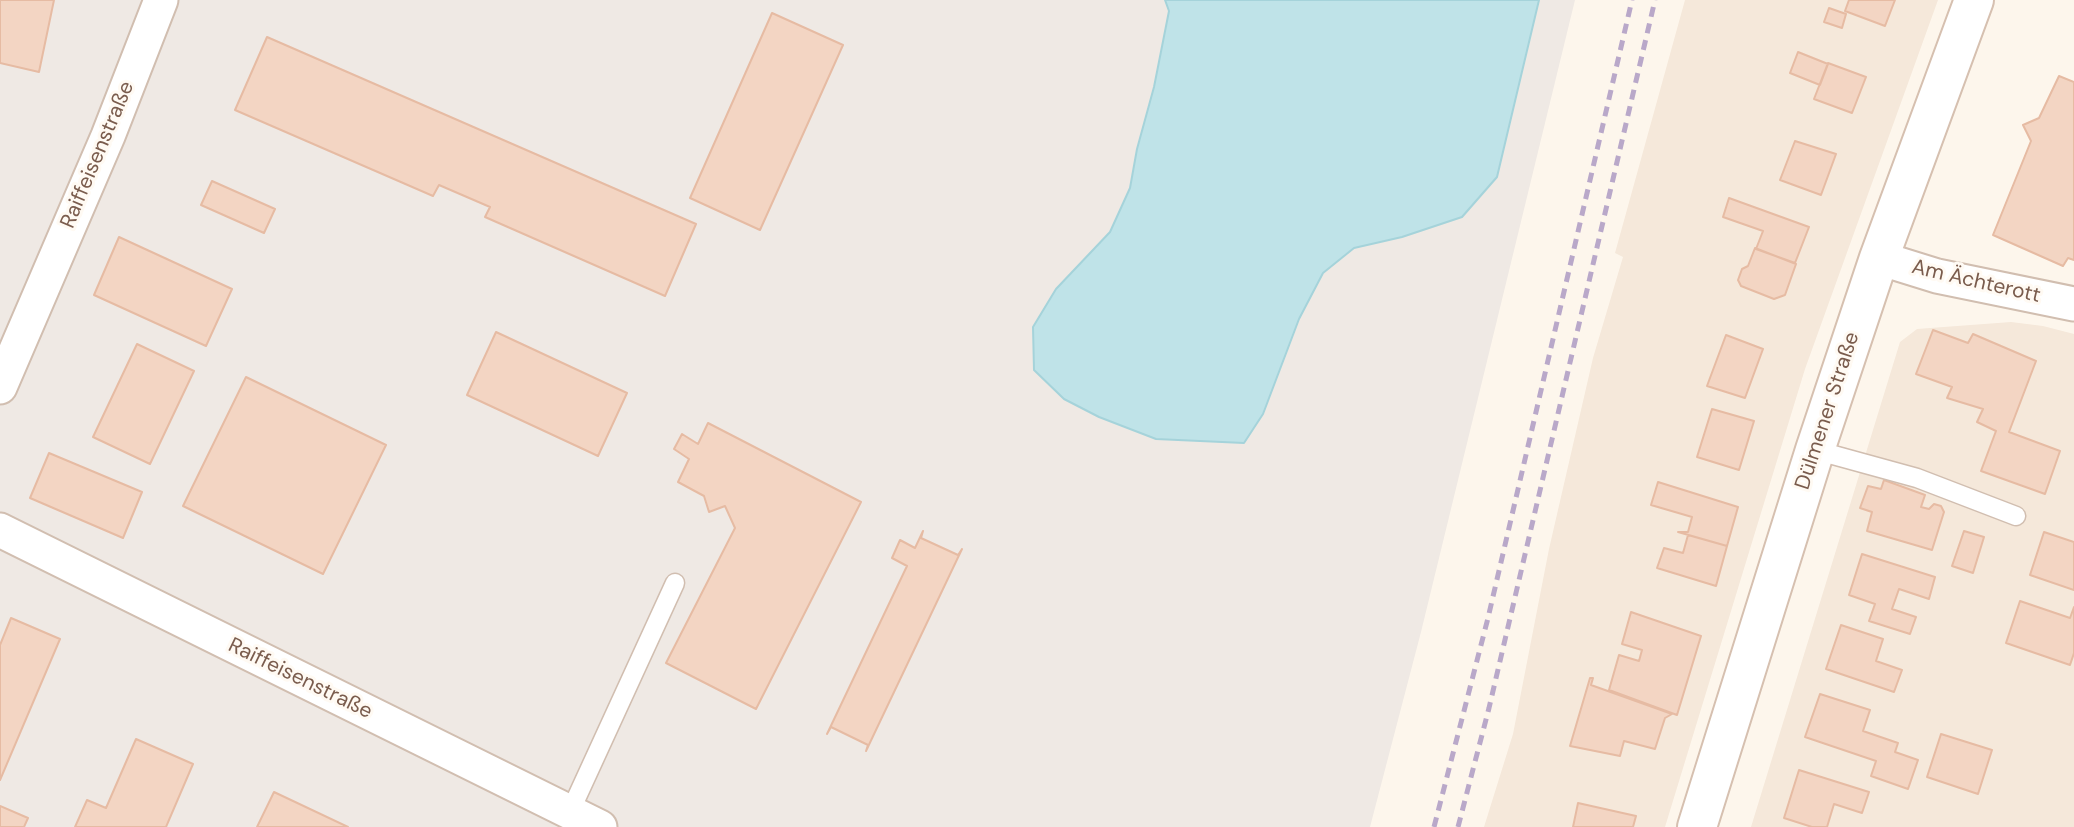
<!DOCTYPE html>
<meta charset="utf-8">
<style>
body{margin:0}
canvas{display:block;background:#fdf6ec}
</style>
<canvas width="2074" height="827"></canvas>
<script>
const ctx = document.querySelector('canvas').getContext('2d');
ctx.lineJoin = 'round';
function fillPath(path, color) {
  ctx.fillStyle = color;
  ctx.fill(path, 'evenodd');
}
function poly(rows) {
  const path = new Path2D();
  for (const r of rows) {
    path.moveTo(r[0], r[1]);
    for (let i = 2; i < r.length; i += 2) path.lineTo(r[i], r[i + 1]);
  }
  return path;
}
function stroke(path, color, width, dash) {
  ctx.strokeStyle = color;
  ctx.lineWidth = width;
  ctx.lineCap = dash ? 'butt' : 'round';
  ctx.setLineDash(dash || []);
  ctx.stroke(path);
}
function label(font, color, halo, rows, align = 'center') {
  ctx.font = font + ' "DM Sans",sans-serif';
  ctx.lineWidth = 6;
  ctx.setLineDash([]);
  ctx.textBaseline = 'middle';
  ctx.strokeStyle = halo;
  ctx.fillStyle = color;
  for (const [text, x, y, turn = 0] of rows) {
    ctx.save();
    ctx.translate(x, y);
    ctx.rotate((+turn || 0) * Math.PI / 180);
    ctx.textAlign = isNaN(turn) ? turn : align;
    if (halo) ctx.strokeText(text, 0, 0);
    ctx.fillText(text, 0, 0);
    ctx.restore();
  }
}
const residential = poly([
 [1685,0,1938,0,1805,369,1665,827,1484,827,1513,734,1549,549,1593,358,1623,257,1615,253],
 [2011,322,2043,326,2074,334,2074,827,1751,827,1900,342,1917,329]
]);
const industrial = poly([
 [0,0,1575,0,1421,632,1370,827,0,827]
]);
const water = poly([
 [1165,0,1539,0,1497,177,1462,217,1402,237,1354,248,1323,273,1299,319,1263,414,1244,443,1156,439,1099,417,1064,399,1034,370,1033,327,1056,289,1110,232,1130,188,1137,149,1154,87,1169,11,1165,0]
]);
const building = poly([
 [0,0,54,0,39,72,0,63,0,0],
 [1849,0,1895,0,1885,26,1845,11,1849,0],
 [1829,8,1846,14,1842,28,1824,22,1829,8],
 [772,13,843,45,760,230,690,198,772,13],
 [267,37,696,224,665,296,485,217,490,207,439,185,433,196,235,110,267,37],
 [1798,52,1828,64,1820,85,1790,73,1798,52],
 [1828,63,1866,77,1852,113,1814,99,1828,63],
 [2059,76,2074,82,2074,260,2068,258,2063,266,1993,235,2031,141,2023,125,2039,118,2059,76],
 [1795,141,1836,154,1821,195,1780,180,1795,141],
 [212,181,275,209,264,233,201,205,212,181],
 [1729,198,1809,227,1795,263,1756,249,1763,231,1723,217,1729,198],
 [119,237,232,289,206,346,94,295,119,237],
 [1755,248,1796,264,1785,295,1774,299,1741,286,1738,280,1742,269,1748,266,1755,248],
 [1933,330,1968,343,1973,334,2036,361,2009,432,2060,451,2045,494,1981,471,1996,431,1977,422,1983,409,1947,398,1952,387,1916,374,1933,330],
 [496,332,627,393,598,456,467,395,496,332],
 [1726,335,1763,349,1745,398,1707,386,1726,335],
 [137,344,194,371,150,464,93,437,137,344],
 [246,377,386,445,323,574,183,506,246,377],
 [1712,409,1754,421,1739,470,1697,457,1712,409],
 [708,423,861,502,756,709,666,663,735,528,725,506,709,512,704,496,678,482,689,459,674,449,682,434,698,444,708,423],
 [49,453,142,492,123,538,30,498,49,453],
 [1884,480,1925,495,1921,507,1929,509,1934,504,1941,506,1944,512,1932,550,1867,531,1872,512,1860,508,1868,486,1881,489,1884,480],
 [1658,482,1738,507,1727,546,1678,532,1688,532,1692,517,1651,505,1658,482],
 [923,531,921,538,958,555,962,549,866,751,868,745,831,727,827,734,907,566,892,558,900,540,915,548,923,531],
 [1964,531,1984,537,1973,573,1952,566,1964,531],
 [2044,532,2074,542,2074,590,2030,575,2044,532],
 [1688,535,1727,546,1716,586,1657,568,1664,548,1683,553,1688,535],
 [1862,554,1935,577,1929,599,1899,589,1892,609,1916,617,1910,634,1869,621,1875,604,1849,595,1862,554],
 [2020,601,2070,618,2074,607,2074,653,2070,665,2006,643,2020,601],
 [1631,612,1701,636,1677,715,1609,690,1619,655,1639,661,1642,650,1622,644,1631,612],
 [11,618,60,639,0,780,0,645,11,618],
 [1841,625,1883,639,1876,661,1902,670,1894,692,1826,669,1841,625],
 [1590,678,1593,678,1591,685,1672,714,1665,718,1655,749,1624,741,1620,756,1570,746,1590,678],
 [1820,694,1870,710,1863,731,1898,743,1895,752,1918,760,1908,789,1871,776,1876,761,1805,737,1820,694],
 [1941,734,1992,750,1978,794,1927,777,1941,734],
 [136,739,193,764,166,827,75,827,87,800,106,808,136,739],
 [1799,770,1869,792,1862,813,1834,804,1827,827,1812,827,1784,818,1799,770],
 [274,792,348,827,257,827,274,792],
 [1578,803,1636,816,1633,827,1573,827,1578,803],
 [0,806,28,818,24,827,0,827,0,806]
]);
const lane = poly([
 [1815,450,1917,478,2016,516],
 [570,812,675,583]
]);
const street = poly([
 [1879,258,1937,276,2074,304],
 [0,387,108,136,161,0],
 [0,530,600,827]
]);
const secondary = poly([
 [1697,827,1815,450,1879,258,1974,0]
]);
const rail = poly([
 [1434,827,1488,618,1632,0],
 [1458,827,1489,708,1655,0]
]);
const streetNames = [
 ["Raiffeisenstraße",98,155,-67],
 ["Am Ächterott",1976,282,13],
 ["Dülmener Straße",1828,411,-72],
 ["Raiffeisenstraße",300,679,26]
];
fillPath(residential, '#f5e8da');
fillPath(industrial, '#efe9e4');
fillPath(water, '#bfe3e8');
stroke(water, '#a5d3da', 2);
fillPath(building, '#f3d5c3');
stroke(building, '#e6bba3', 2);
stroke(lane, '#d1beb0', 21);
stroke(street, '#d1beb0', 37);
stroke(secondary, '#d6c0b0', 42);
stroke(lane, '#fff', 18);
stroke(street, '#fff', 33);
stroke(secondary, '#fff', 38);
stroke(rail, '#b9a8c9', 5, [10, 7]);
label('21px', '#7a5c4d', '#fffaf3', streetNames);
</script>
